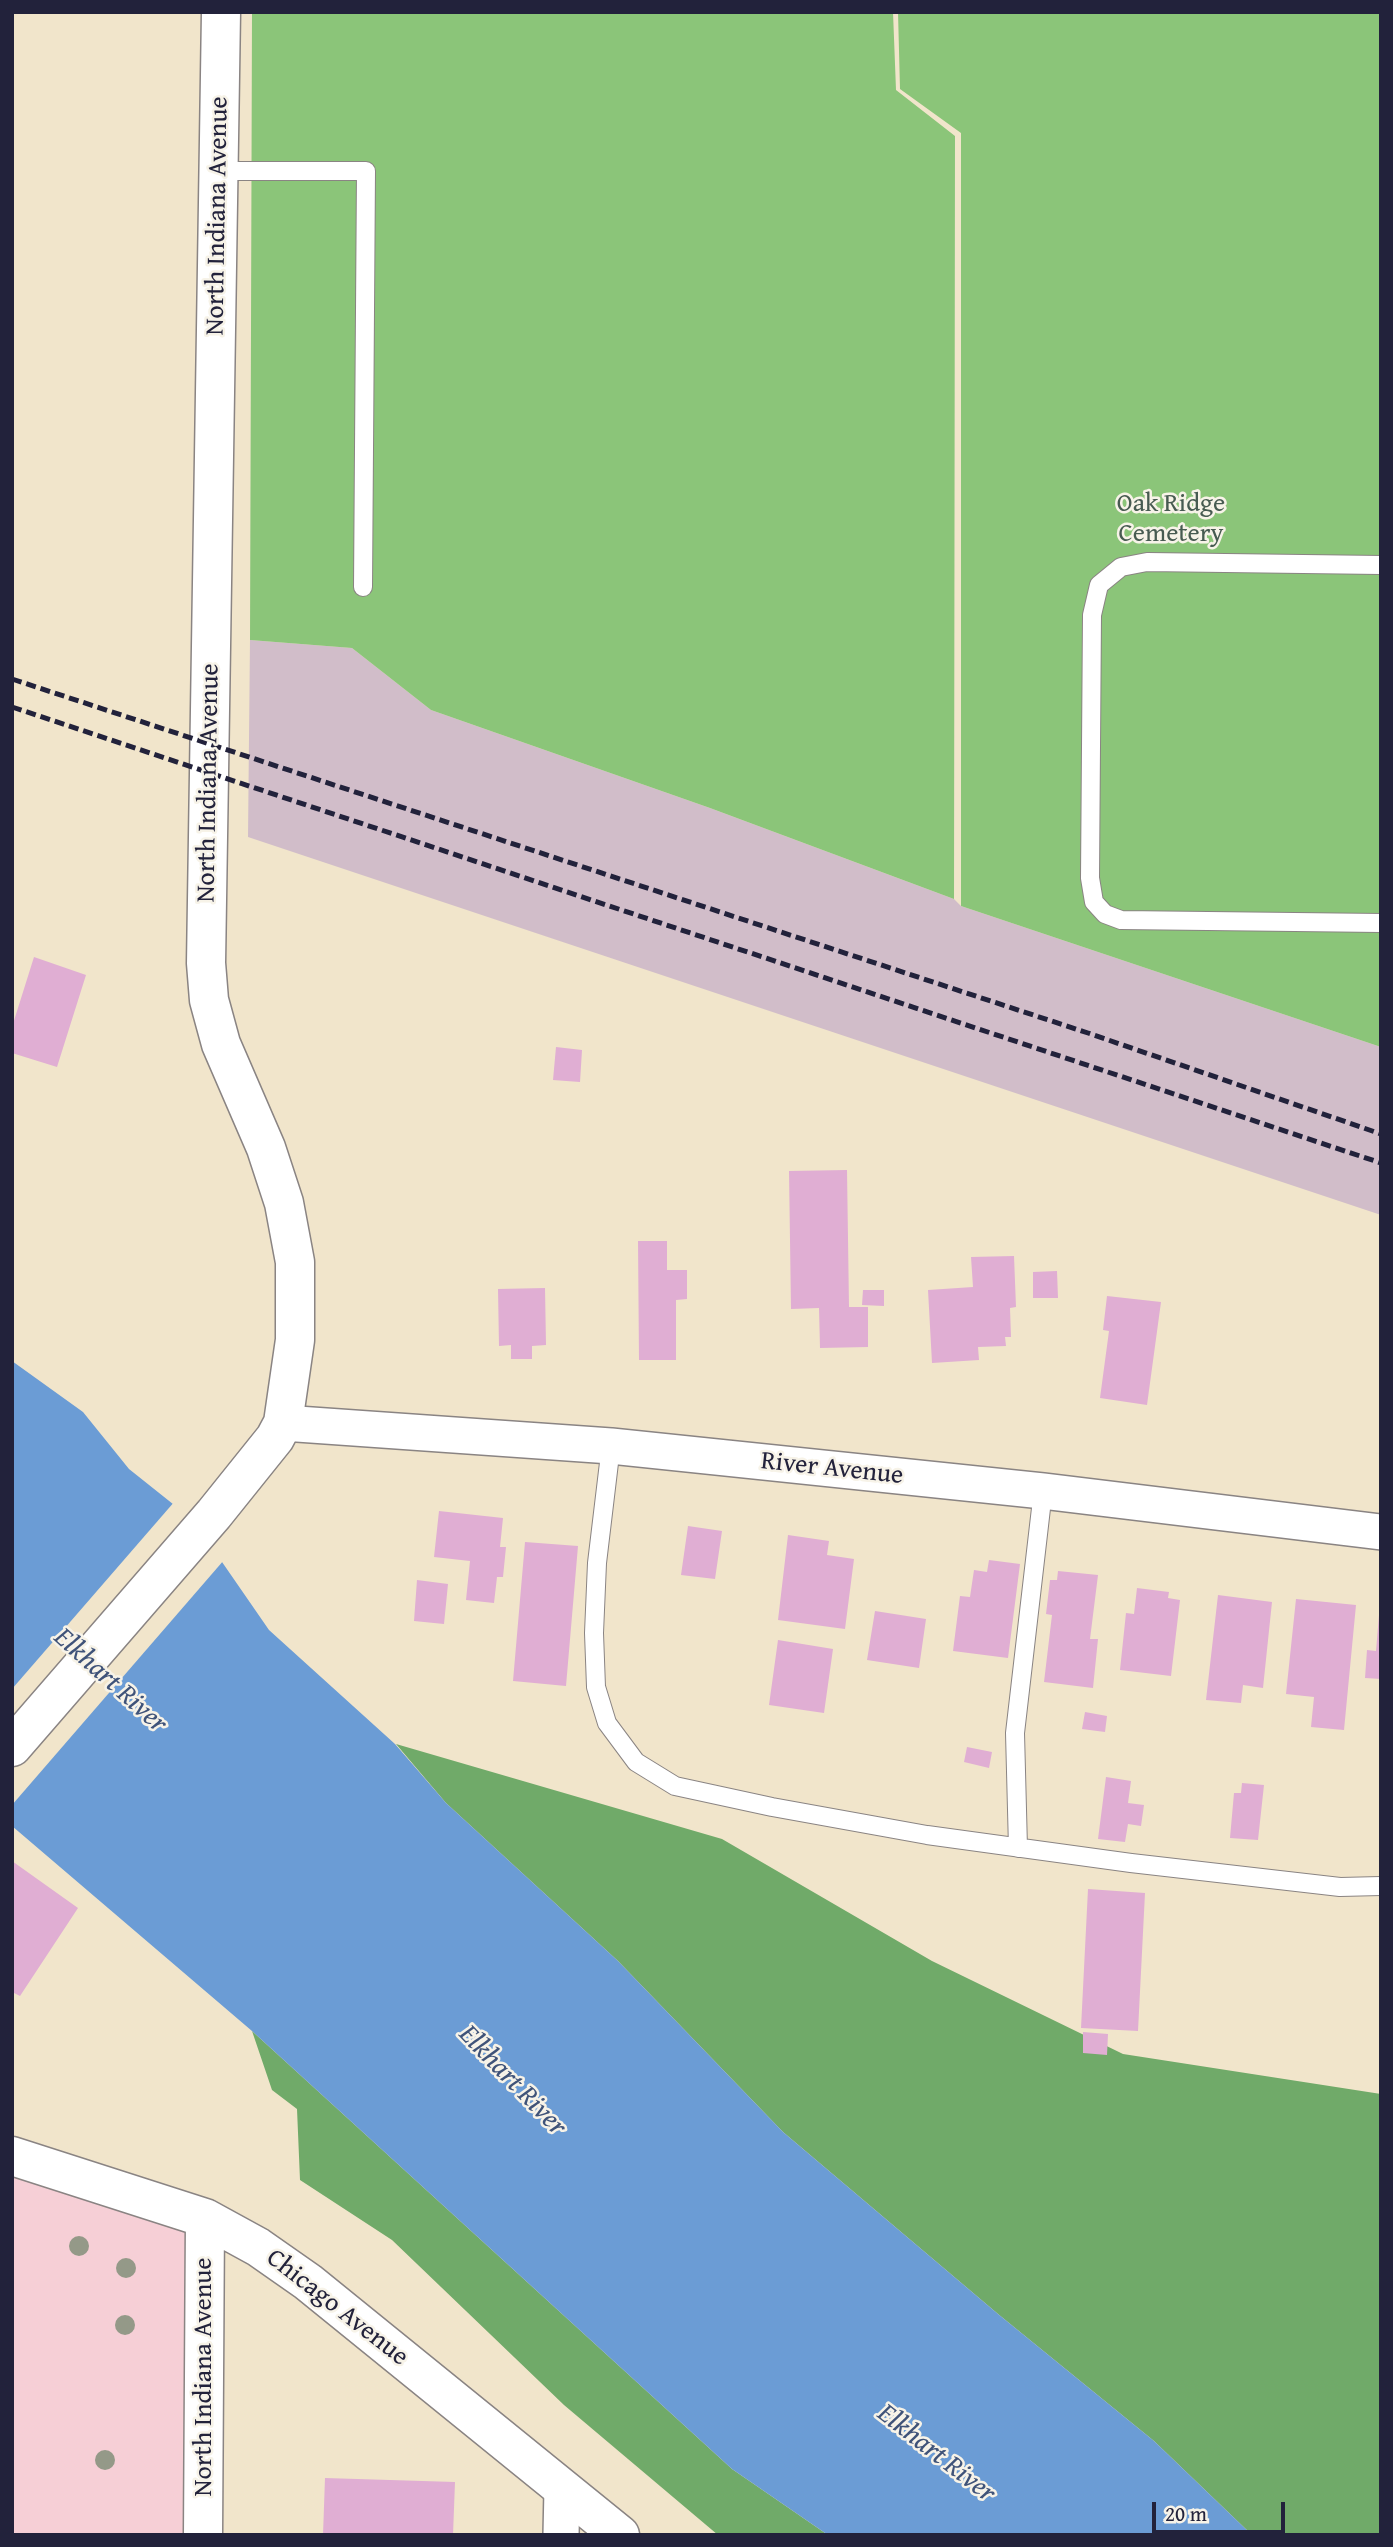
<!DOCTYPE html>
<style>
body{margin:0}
#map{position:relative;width:1393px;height:2547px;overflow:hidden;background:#f1e5cb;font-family:"Gentium Book Plus",serif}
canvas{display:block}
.frame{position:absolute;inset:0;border:14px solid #22223b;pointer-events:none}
.scale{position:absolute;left:1152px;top:2502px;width:133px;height:32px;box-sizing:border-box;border:4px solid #22223b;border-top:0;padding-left:9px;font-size:21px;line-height:24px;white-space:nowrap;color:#22223b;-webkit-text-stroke:5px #f7f3e8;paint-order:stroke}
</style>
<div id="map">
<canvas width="1393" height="2547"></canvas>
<div class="frame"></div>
<div class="scale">20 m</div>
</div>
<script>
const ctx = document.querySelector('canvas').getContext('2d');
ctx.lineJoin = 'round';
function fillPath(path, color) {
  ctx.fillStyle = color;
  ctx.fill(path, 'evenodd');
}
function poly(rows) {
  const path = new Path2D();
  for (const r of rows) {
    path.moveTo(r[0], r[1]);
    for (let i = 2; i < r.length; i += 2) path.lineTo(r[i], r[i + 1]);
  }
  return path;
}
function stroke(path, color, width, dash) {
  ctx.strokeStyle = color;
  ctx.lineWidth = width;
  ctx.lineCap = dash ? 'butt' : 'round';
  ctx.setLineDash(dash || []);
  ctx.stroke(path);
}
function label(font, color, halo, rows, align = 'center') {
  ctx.font = font + ' "Gentium Book Plus",serif';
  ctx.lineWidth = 5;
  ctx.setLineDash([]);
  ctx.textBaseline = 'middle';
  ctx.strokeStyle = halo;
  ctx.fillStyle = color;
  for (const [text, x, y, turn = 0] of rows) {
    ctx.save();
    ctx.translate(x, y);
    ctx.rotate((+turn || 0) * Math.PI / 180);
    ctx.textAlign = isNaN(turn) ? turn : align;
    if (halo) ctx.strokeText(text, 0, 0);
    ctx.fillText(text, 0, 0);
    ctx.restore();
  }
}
const built = poly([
 [12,2156,205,2218,199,2535,12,2535]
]);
const industrial = poly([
 [250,640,352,648,431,710,710,808,954,899,961,906,1381,1047,1381,1215,248,837]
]);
const green = poly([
 [252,12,893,12,896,90,955,136,954,899,710,808,431,710,352,648,250,640],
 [898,12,1381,12,1381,1047,961,906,961,133,900,89]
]);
const forest = poly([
 [396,1744,722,1839,932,1961,1123,2054,1381,2094,1381,2535,1252,2535,1154,2441,998,2314,783,2132,618,1961,446,1803],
 [252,2031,732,2469,828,2535,718,2535,564,2405,392,2240,300,2180,297,2109,272,2090]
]);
const water = poly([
 [12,1361,83,1412,129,1469,193,1520,269,1630,395,1744,446,1803,618,1961,783,2132,998,2314,1154,2441,1252,2535,828,2535,732,2469,252,2031,12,1826]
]);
const pier = poly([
 [175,1501,195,1518,224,1560,12,1805,12,1689]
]);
const building = poly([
 [34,957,86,975,57,1067,12,1053,12,1027],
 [556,1047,582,1050,580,1082,553,1080],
 [847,1170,849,1307,868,1307,868,1347,820,1348,819,1308,791,1309,789,1171],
 [638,1241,667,1241,667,1270,687,1270,687,1299,676,1300,676,1360,639,1360],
 [1014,1256,1016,1307,1010,1308,1011,1337,1005,1337,1006,1346,978,1347,979,1360,932,1363,928,1290,973,1287,971,1257],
 [1057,1271,1058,1298,1033,1298,1033,1272],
 [545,1288,546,1345,532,1346,532,1359,511,1359,511,1345,499,1346,498,1289],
 [863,1290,884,1290,884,1306,862,1305],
 [1107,1296,1161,1302,1147,1405,1100,1398,1109,1331,1103,1330],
 [439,1511,503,1518,500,1547,506,1547,503,1577,497,1577,494,1603,466,1600,470,1561,434,1557],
 [688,1526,722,1531,715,1579,681,1575],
 [788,1535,829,1541,827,1555,854,1559,845,1629,778,1620],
 [525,1542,578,1546,566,1686,513,1681],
 [989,1560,1020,1564,1008,1658,953,1651,960,1596,970,1597,974,1570,987,1572],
 [1058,1571,1098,1575,1090,1639,1098,1639,1093,1688,1044,1682,1052,1615,1046,1614,1050,1580,1057,1580],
 [417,1580,448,1584,444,1624,414,1621],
 [1137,1588,1169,1592,1168,1598,1180,1600,1171,1676,1120,1670,1126,1613,1134,1614],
 [1218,1595,1272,1602,1263,1688,1243,1685,1241,1703,1206,1700],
 [1296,1599,1356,1605,1344,1730,1311,1727,1314,1697,1286,1694],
 [875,1611,926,1619,919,1668,867,1660],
 [1379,1615,1381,1615,1381,1679,1365,1678,1367,1650,1376,1651],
 [778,1640,833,1649,824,1713,769,1705],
 [1085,1712,1107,1716,1105,1732,1082,1729],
 [967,1747,992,1752,989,1768,964,1762],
 [1106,1777,1131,1781,1128,1803,1144,1805,1141,1826,1128,1824,1125,1842,1098,1839],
 [1242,1783,1264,1785,1258,1840,1230,1838,1234,1793,1241,1793],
 [12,1861,78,1908,20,1996,12,1992],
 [1088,1889,1145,1893,1138,2031,1081,2028],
 [1083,2032,1108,2034,1107,2055,1083,2053],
 [325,2478,455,2482,453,2535,323,2535]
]);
const service = poly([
 [219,171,366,171,363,587],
 [1381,565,1147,562,1121,567,1099,585,1092,615,1090,878,1094,902,1105,914,1121,920,1381,923],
 [611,1446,597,1563,594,1633,596,1687,607,1723,636,1762,675,1786,772,1807,927,1835,1131,1863,1340,1887,1381,1886],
 [1018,1848,1015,1733,1043,1491]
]);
const minor = poly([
 [283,1423,611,1446,1043,1491,1381,1532],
 [561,2535,562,2489]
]);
const tertiary = poly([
 [12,1747,214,1514,275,1438,283,1423,295,1340,295,1262,284,1203,266,1148,221,1044,209,1000,206,963,221,12],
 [12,2156,205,2218,258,2247,308,2282,620,2535],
 [203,2535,205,2218]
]);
const rail = poly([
 [12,679,1088,1033,1381,1134],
 [12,707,1381,1163]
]);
const trees = [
 [79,2246],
 [126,2268],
 [125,2325],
 [105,2460]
];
const streetNames = [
 ["North Indiana Avenue",218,216,-89],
 ["North Indiana Avenue",209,783,-89],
 ["River Avenue",832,1469,6],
 ["Chicago Avenue",337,2308,38],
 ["North Indiana Avenue",204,2377,-90]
];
const parkNames = [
 ["Oak Ridge",1171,504],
 ["Cemetery",1171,534]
];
const waterNames = [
 ["Elkhart River",110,1681,42],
 ["Elkhart River",512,2081,46],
 ["Elkhart River",936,2454,38]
];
fillPath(built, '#f6cfd6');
fillPath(industrial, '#d1bdc9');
fillPath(green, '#8bc579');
fillPath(forest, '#70aa69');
fillPath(water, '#6b9cd5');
fillPath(pier, '#f1e5cb');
fillPath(building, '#e0aed3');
stroke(service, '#8a8483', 20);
stroke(minor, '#8a8483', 38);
stroke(tertiary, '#8a8483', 41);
stroke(service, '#fff', 18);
stroke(minor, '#fff', 35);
stroke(tertiary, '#fff', 38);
stroke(rail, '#22223b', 5, [10, 5]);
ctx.fillStyle = '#949988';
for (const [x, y] of trees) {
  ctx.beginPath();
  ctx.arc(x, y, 10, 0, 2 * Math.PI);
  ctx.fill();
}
label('26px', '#22223b', '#f7f3e8', streetNames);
label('26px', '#475b51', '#f7f3e8', parkNames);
label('italic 28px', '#3f5379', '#f7f3e8', waterNames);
</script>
